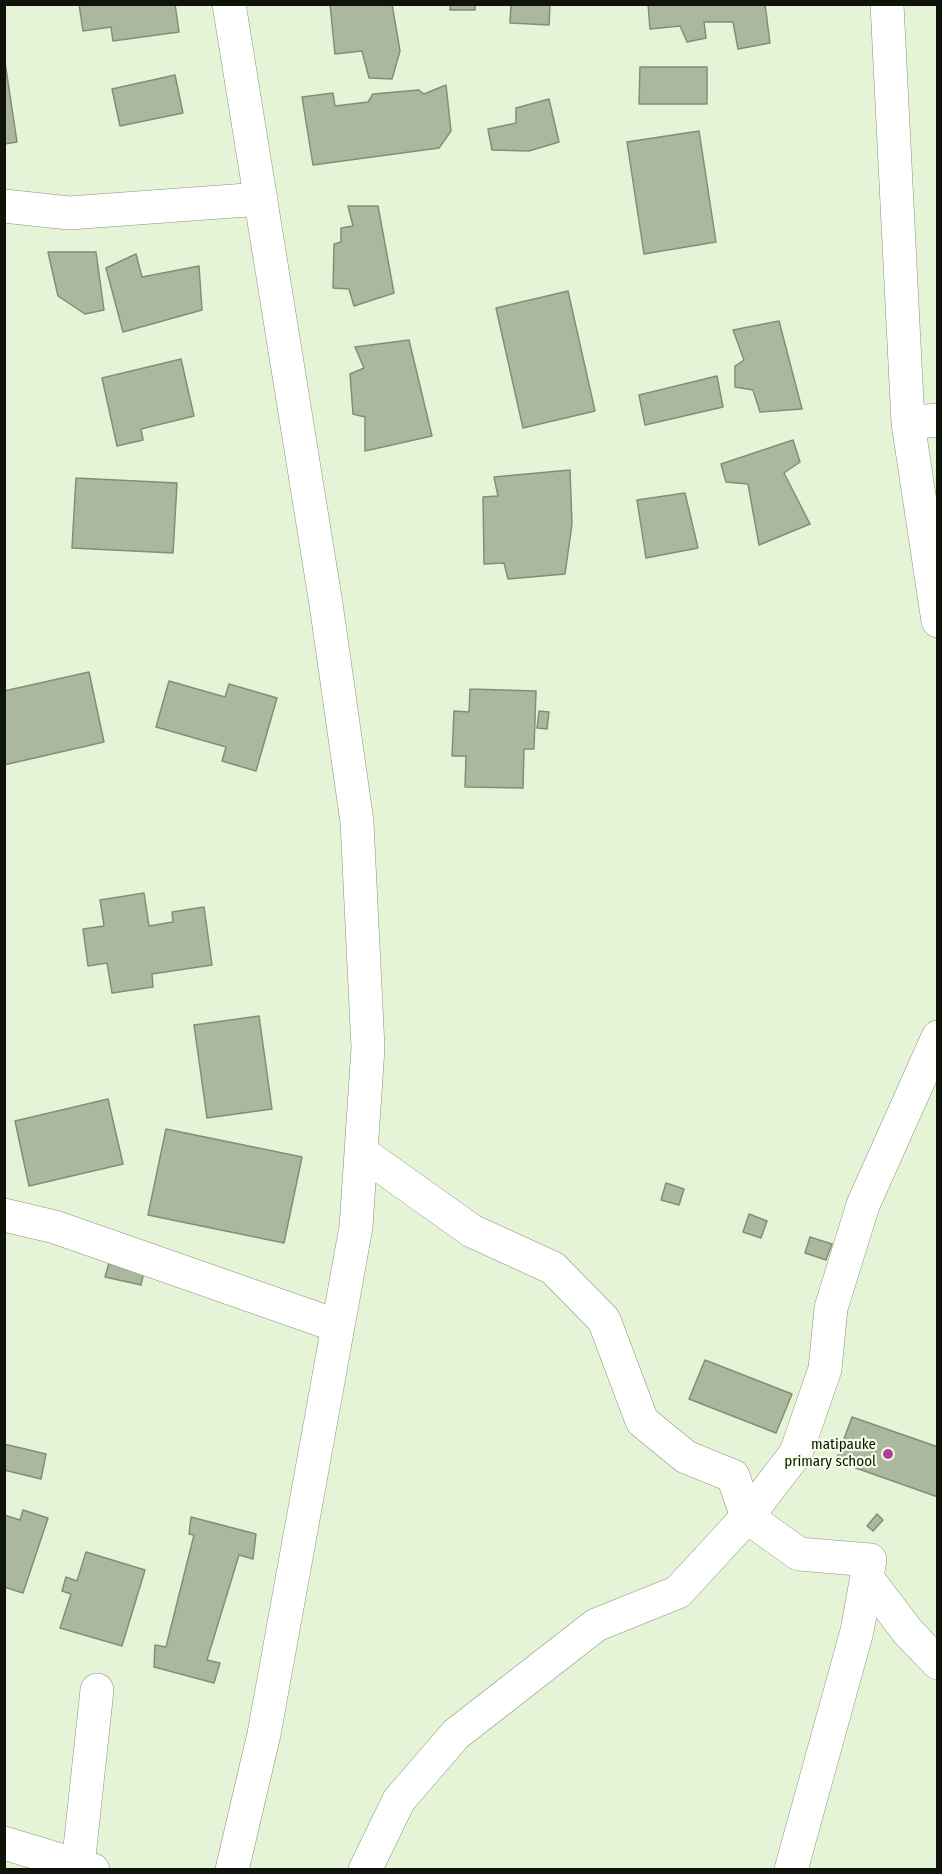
<!DOCTYPE html>
<style>
body{margin:0}
#map{position:relative;width:942px;height:1874px;overflow:hidden;background:#e5f3d6;font-family:"Fira Sans Condensed",sans-serif}
canvas{display:block}
.frame{position:absolute;inset:0;border:6px solid #0f130a;pointer-events:none}
</style>
<div id="map">
<canvas width="942" height="1874"></canvas>
<div class="frame"></div>
</div>
<script>
const ctx = document.querySelector('canvas').getContext('2d');
ctx.lineJoin = 'round';
function fillPath(path, color) {
  ctx.fillStyle = color;
  ctx.fill(path, 'evenodd');
}
function poly(rows) {
  const path = new Path2D();
  for (const r of rows) {
    path.moveTo(r[0], r[1]);
    for (let i = 2; i < r.length; i += 2) path.lineTo(r[i], r[i + 1]);
  }
  return path;
}
function stroke(path, color, width, dash) {
  ctx.strokeStyle = color;
  ctx.lineWidth = width;
  ctx.lineCap = dash ? 'butt' : 'round';
  ctx.setLineDash(dash || []);
  ctx.stroke(path);
}
function label(font, color, halo, rows, align = 'center') {
  ctx.font = font + ' "Fira Sans Condensed",sans-serif';
  ctx.lineWidth = 4.5;
  ctx.setLineDash([]);
  ctx.textBaseline = 'middle';
  ctx.strokeStyle = halo;
  ctx.fillStyle = color;
  for (const [text, x, y, turn = 0] of rows) {
    ctx.save();
    ctx.translate(x, y);
    ctx.rotate((+turn || 0) * Math.PI / 180);
    ctx.textAlign = isNaN(turn) ? turn : align;
    if (halo) ctx.strokeText(text, 0, 0);
    ctx.fillText(text, 0, 0);
    ctx.restore();
  }
}
const building = poly([
 [79,4,175,4,179,32,113,41,111,27,83,31,79,4],
 [330,4,392,4,400,51,392,79,369,78,362,51,335,54,330,4],
 [450,4,475,4,475,10,450,10,450,4],
 [511,4,550,4,549,25,510,23,511,4],
 [765,4,770,43,738,49,733,22,704,22,706,38,687,42,680,26,650,29,648,4,765,4],
 [5,62,17,142,4,144,4,62,5,62],
 [640,67,707,67,707,104,639,104,640,67],
 [175,75,183,113,120,126,112,89,175,75],
 [446,85,451,131,439,148,313,165,302,97,333,93,335,106,368,102,373,94,419,90,424,94,446,85],
 [549,99,559,142,529,151,492,150,488,129,516,123,516,108,549,99],
 [699,131,716,242,644,254,627,142,699,131],
 [348,206,378,206,394,293,354,306,349,289,333,288,334,244,341,242,341,228,353,226,348,206],
 [48,252,96,252,104,310,85,314,58,296,48,252],
 [136,254,142,277,199,266,202,310,123,332,106,268,136,254],
 [568,291,595,411,523,428,496,308,568,291],
 [779,321,802,409,760,412,753,390,735,387,735,366,744,360,733,330,779,321],
 [409,340,432,436,365,451,365,417,353,414,350,374,364,368,355,347,409,340],
 [181,359,194,416,141,429,143,440,117,446,102,378,181,359],
 [717,376,723,407,645,425,639,395,717,376],
 [793,440,800,462,784,473,810,524,759,545,748,484,726,482,721,464,793,440],
 [570,470,572,524,565,574,508,579,504,563,484,564,483,497,498,496,494,477,570,470],
 [76,478,177,483,173,553,72,548,76,478],
 [685,493,698,548,646,558,637,500,685,493],
 [89,672,104,742,4,765,4,691,89,672],
 [169,681,225,697,229,684,277,698,256,771,222,761,226,747,156,727,169,681],
 [470,689,536,691,534,749,524,749,523,788,465,787,466,756,452,756,454,711,469,712,470,689],
 [539,711,549,712,547,729,537,728,539,711],
 [144,893,149,926,173,922,172,912,204,907,212,965,152,974,153,987,112,993,107,963,88,966,83,929,104,926,100,900,144,893],
 [259,1016,272,1109,207,1118,194,1025,259,1016],
 [108,1099,123,1164,29,1186,15,1121,108,1099],
 [166,1129,302,1157,284,1243,148,1215,166,1129],
 [666,1183,684,1189,679,1205,661,1200,666,1183],
 [749,1214,767,1221,761,1238,743,1232,749,1214],
 [810,1237,832,1244,826,1260,805,1253,810,1237],
 [109,1263,144,1271,141,1285,105,1277,109,1263],
 [705,1360,792,1394,776,1433,689,1399,705,1360],
 [852,1417,938,1447,938,1497,836,1461,852,1417],
 [4,1444,46,1454,41,1479,4,1470,4,1444],
 [23,1510,48,1518,23,1593,4,1587,4,1515,20,1520,23,1510],
 [877,1514,883,1520,873,1531,867,1526,877,1514],
 [191,1517,256,1534,253,1559,239,1555,207,1660,220,1663,214,1683,154,1667,155,1645,166,1647,194,1535,189,1534,191,1517],
 [86,1552,145,1570,122,1646,60,1628,71,1594,62,1591,66,1577,77,1581,86,1552]
]);
const minor = poly([
 [229,4,326,604,357,822,368,1048,356,1227,264,1734,232,1870],
 [887,4,908,423,938,420],
 [4,206,69,213,261,199],
 [908,423,938,621],
 [361,1152,472,1231,553,1268,604,1320,642,1421,686,1457,733,1476,747,1517,799,1554,870,1560,857,1631,791,1870],
 [4,1215,55,1227,338,1326],
 [867,1578,908,1632,938,1663],
 [78,1866,97,1690],
 [365,1870,399,1800,456,1734,596,1625,678,1592,747,1517,796,1453,825,1369,831,1308,863,1205,938,1037]
]);
const tertiary = poly([
 [4,1843,93,1870]
]);
const markers = [
 [888,1454,6,"#b13d96"]
];
const poiNames = [
 ["matipauke",876,1445],
 ["primary school",876,1462]
];
fillPath(building, '#abb89d');
stroke(building, '#838f75', 1.5);
stroke(minor, '#88957b', 34);
stroke(tertiary, '#88957b', 34);
stroke(minor, '#fff', 33);
stroke(tertiary, '#fff', 33);
for (const [x, y, r, color] of markers) {
  const dot = new Path2D();
  dot.arc(x, y, r, 0, 2 * Math.PI);
  ctx.fillStyle = color;
  ctx.fill(dot);
  stroke(dot, '#f4ffe8', 2);
}
label('15px', '#0f130a', '#f4ffe8', poiNames, 'right');
</script>
